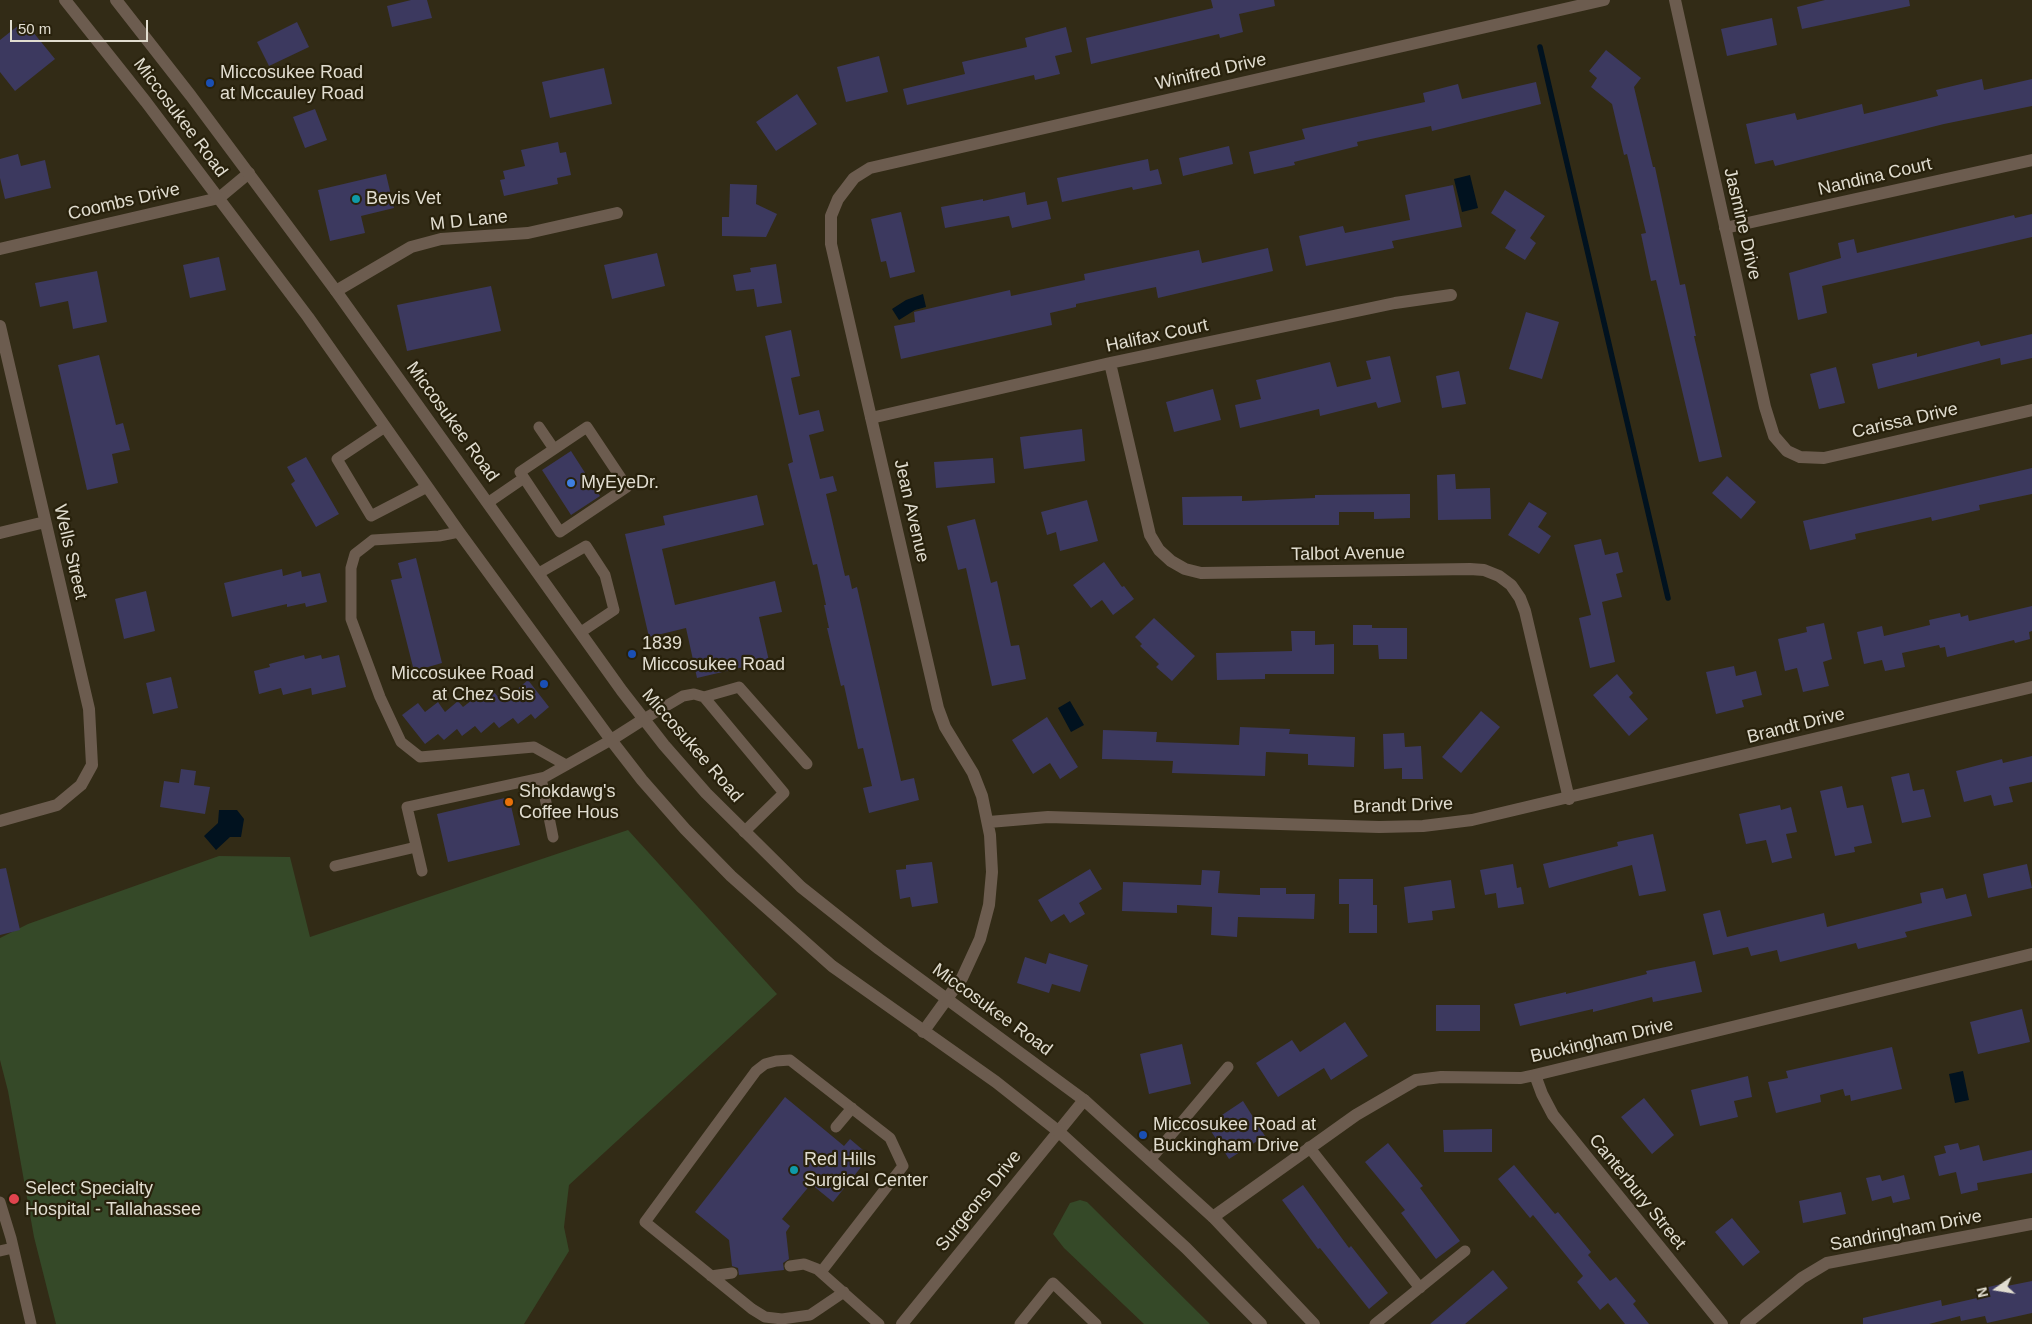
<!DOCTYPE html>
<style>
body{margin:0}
#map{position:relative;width:2032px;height:1324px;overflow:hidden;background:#322b16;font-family:Helvetica,sans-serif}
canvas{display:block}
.north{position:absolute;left:1972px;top:1264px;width:50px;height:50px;-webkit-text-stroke:4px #28210c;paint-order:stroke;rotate:257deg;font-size:14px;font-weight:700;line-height:20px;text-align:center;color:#e1ddd0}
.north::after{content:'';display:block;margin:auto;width:18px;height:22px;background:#e1ddd0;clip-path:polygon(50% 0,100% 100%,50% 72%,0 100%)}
.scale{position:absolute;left:10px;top:20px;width:138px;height:22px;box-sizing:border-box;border:2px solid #e1ddd0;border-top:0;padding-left:6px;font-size:15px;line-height:18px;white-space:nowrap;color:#e1ddd0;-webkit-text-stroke:4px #28210c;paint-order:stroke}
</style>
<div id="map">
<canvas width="2032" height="1324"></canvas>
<div class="north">N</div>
<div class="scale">50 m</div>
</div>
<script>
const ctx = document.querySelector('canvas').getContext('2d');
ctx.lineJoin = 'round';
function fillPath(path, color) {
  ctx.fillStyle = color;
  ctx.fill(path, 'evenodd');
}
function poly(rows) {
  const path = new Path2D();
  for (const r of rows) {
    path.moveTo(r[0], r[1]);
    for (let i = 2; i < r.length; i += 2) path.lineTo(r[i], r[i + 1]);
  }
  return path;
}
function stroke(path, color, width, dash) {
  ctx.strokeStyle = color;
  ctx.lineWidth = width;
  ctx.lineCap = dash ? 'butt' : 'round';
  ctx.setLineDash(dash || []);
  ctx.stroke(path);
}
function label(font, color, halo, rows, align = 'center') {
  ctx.font = font + ' Helvetica,sans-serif';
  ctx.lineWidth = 4.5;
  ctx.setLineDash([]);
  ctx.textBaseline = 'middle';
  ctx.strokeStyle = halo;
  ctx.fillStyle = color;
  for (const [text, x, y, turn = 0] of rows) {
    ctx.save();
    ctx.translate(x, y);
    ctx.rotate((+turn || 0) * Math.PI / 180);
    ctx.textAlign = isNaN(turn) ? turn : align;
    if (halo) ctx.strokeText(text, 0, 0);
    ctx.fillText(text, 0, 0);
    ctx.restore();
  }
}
const green = poly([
 [628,830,777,994,569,1185,564,1227,569,1251,524,1324,56,1324,34,1237,8,1091,0,1060,0,938,28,924,219,856,290,857,310,937],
 [1080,1200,1087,1202,1210,1324,1144,1324,1064,1248,1053,1234,1070,1203]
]);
const water = poly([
 [1470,175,1478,208,1462,212,1454,179],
 [923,294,926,307,915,310,899,320,892,309,906,300],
 [1070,701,1084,725,1071,732,1058,708],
 [219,810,237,810,244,819,241,837,230,837,216,850,204,836,218,823],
 [1963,1071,1969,1100,1955,1103,1949,1074]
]);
const stream = poly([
 [1540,47,1668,598]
]);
const building = poly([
 [411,0,427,0,432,18,392,27,387,6],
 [1211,0,1274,0,1275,6,1239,14,1243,32,1220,38,1219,34,1091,64,1086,38,1213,8],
 [1825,0,1909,0,1910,6,1802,29,1797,7],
 [1772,18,1777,45,1727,56,1721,29],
 [24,21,55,59,15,91,0,72,0,40],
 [297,22,309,47,269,66,257,42],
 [1066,27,1072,52,1055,56,1060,74,1035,80,1034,75,907,105,903,89,965,74,962,62,1027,47,1025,38],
 [1606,50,1641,78,1634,87,1653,167,1655,167,1680,285,1685,284,1696,336,1694,336,1722,457,1699,462,1656,280,1651,281,1641,234,1646,233,1627,154,1624,155,1612,104,1591,87,1597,78,1589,71],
 [879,56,888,92,846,102,837,67],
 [604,68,612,104,550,118,542,82],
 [1982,79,1984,90,2032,79,2032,106,1944,124,1775,166,1773,160,1755,164,1746,124,1795,113,1797,120,1862,104,1864,114,1938,96,1936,90],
 [1536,82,1541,104,1432,131,1431,126,1357,142,1358,146,1294,162,1295,165,1254,174,1249,152,1305,139,1302,129,1425,102,1423,93,1458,84,1462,99],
 [797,94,817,124,776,151,756,122],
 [315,109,327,140,305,148,293,117],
 [558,142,560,153,566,152,571,175,557,178,558,184,504,196,500,180,505,179,503,171,525,166,521,150],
 [1229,146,1233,164,1183,176,1179,158],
 [18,154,21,166,45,160,51,188,5,199,0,178,0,159],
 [1148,159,1150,171,1158,169,1162,184,1133,190,1132,187,1062,202,1057,178],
 [386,174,394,208,361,216,365,233,330,241,318,190],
 [730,184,757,185,756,204,777,214,766,237,722,236,722,217,729,217],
 [1453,185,1462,227,1392,241,1394,248,1306,266,1299,236,1343,226,1345,233,1410,220,1405,195],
 [1505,190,1545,216,1530,238,1536,243,1525,260,1505,248,1516,230,1491,213],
 [1025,192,1027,205,1047,201,1051,219,1012,228,1009,216,945,228,941,207,983,199,983,201],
 [901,212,915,272,890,278,886,261,881,262,871,219],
 [2032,214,2032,237,1822,286,1827,313,1798,320,1789,273,1841,258,1838,243,1854,239,1857,253,2014,215,2015,218],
 [1268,248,1273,271,1158,298,1156,287,1076,304,1076,307,1050,313,1052,325,901,359,894,326,915,322,914,312,1010,290,1011,296,1085,280,1084,274,1199,250,1202,263],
 [657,253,665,286,612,299,604,265],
 [219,257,226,290,190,298,183,265],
 [776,264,782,303,757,307,754,289,736,291,733,275,751,272,750,268],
 [97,271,107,322,73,329,68,301,40,307,35,283],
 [491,286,501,331,407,351,397,305],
 [1526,312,1559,322,1542,379,1509,369],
 [791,330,800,376,791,378,799,415,819,410,824,431,809,435,820,479,833,476,837,491,826,494,845,576,849,575,852,589,857,587,901,781,914,778,919,800,869,813,863,788,872,786,863,748,858,749,844,685,841,686,827,628,829,628,824,605,826,605,817,564,813,565,788,464,793,462,765,336],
 [2032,334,2032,358,2001,365,2000,358,1878,389,1872,364,1917,353,1917,357,1979,341,1981,346],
 [99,355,116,425,123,423,130,450,112,454,118,483,87,490,58,365],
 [1390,356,1401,402,1378,408,1376,402,1320,416,1319,409,1240,428,1235,405,1261,399,1256,380,1330,362,1337,387,1371,379,1366,361],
 [1836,367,1845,403,1819,409,1810,374],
 [1459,371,1466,404,1442,408,1436,376],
 [1213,389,1221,420,1174,432,1166,402],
 [1082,429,1085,461,1024,469,1020,437],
 [571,451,600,496,571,515,542,470],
 [306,457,339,514,316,527,291,484,295,481,287,467],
 [993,458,995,483,936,488,934,462],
 [2032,468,2032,494,1979,505,1980,510,1932,521,1931,517,1855,534,1856,539,1810,550,1803,521],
 [1455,474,1456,489,1490,488,1491,519,1438,520,1437,475],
 [1727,476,1756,502,1741,519,1712,493],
 [1410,494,1410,518,1374,519,1374,512,1339,512,1339,525,1183,525,1182,497,1242,496,1242,501,1315,498,1315,495],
 [757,495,764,525,662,549,675,605,775,581,782,612,759,617,769,661,697,678,686,628,649,637,625,534,665,525,663,516],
 [1087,500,1098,541,1060,551,1056,532,1047,535,1041,512],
 [1529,502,1547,513,1538,527,1551,536,1539,554,1508,535],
 [975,519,991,583,997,581,1011,646,1019,645,1026,679,992,686,966,568,958,570,947,526],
 [1601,539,1605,555,1618,552,1623,572,1616,574,1622,597,1602,602,1615,662,1590,668,1579,618,1591,615,1574,545],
 [416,558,442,663,414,671,391,580,402,578,398,563],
 [1104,562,1122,587,1124,586,1134,599,1113,615,1102,600,1091,608,1073,585],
 [282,569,283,576,301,571,302,577,320,573,327,602,306,607,305,603,287,607,287,604,232,617,224,583],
 [146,591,155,631,124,639,115,599],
 [2032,606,2032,631,2029,632,2030,639,2015,643,2014,640,1947,657,1945,647,1940,648,1939,645,1902,653,1905,667,1885,671,1882,660,1864,664,1857,632,1882,626,1884,636,1930,625,1929,620,1960,613,1961,617,1968,615,1969,621],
 [1154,618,1195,656,1172,681,1156,667,1159,664,1140,646,1142,644,1135,637],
 [1824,623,1832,659,1823,662,1829,686,1803,692,1797,668,1785,671,1778,639,1807,632,1806,627],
 [1353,625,1372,625,1372,628,1407,628,1407,659,1379,659,1378,645,1353,645],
 [1291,631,1315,631,1315,645,1334,644,1334,674,1265,674,1265,679,1217,680,1216,653,1292,651],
 [304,655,305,659,321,655,322,659,339,655,346,687,312,695,311,688,283,695,281,688,259,694,254,671,270,667,269,664],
 [1734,666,1736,676,1756,671,1762,695,1742,700,1744,707,1716,714,1706,672],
 [1617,674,1633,693,1629,697,1648,719,1629,736,1593,695],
 [171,677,178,708,153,714,146,683],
 [528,680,549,707,535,719,531,714,518,724,513,718,499,728,494,722,481,733,475,726,462,736,457,729,444,740,438,734,425,744,402,715,418,703,425,712,438,702,445,712,458,701,463,707,476,697,480,701,493,691,499,698,511,688,514,692],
 [1481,711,1500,727,1461,773,1442,757],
 [1047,717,1078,767,1060,779,1050,763,1033,774,1012,740],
 [1240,727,1290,729,1289,734,1355,737,1354,767,1308,765,1308,754,1266,752,1265,776,1172,773,1173,761,1102,759,1103,730,1157,732,1156,742,1239,745],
 [1404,733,1405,747,1421,746,1423,779,1402,779,1402,768,1384,769,1383,734],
 [2032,756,2032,782,2009,787,2013,802,1994,806,1991,795,1964,802,1956,771,2002,759,2003,763],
 [181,769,196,771,194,785,210,787,205,814,160,807,164,781,179,783],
 [1909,773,1913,791,1924,789,1931,817,1902,823,1891,777],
 [1842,786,1847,808,1863,805,1872,843,1854,847,1855,852,1835,856,1820,791],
 [509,797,520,845,448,862,437,814],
 [1780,805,1781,810,1791,807,1797,832,1786,834,1792,858,1772,863,1766,840,1746,844,1739,814],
 [1653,834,1666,891,1639,896,1632,865,1549,888,1543,864,1618,846,1617,842],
 [932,862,938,903,912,907,910,897,900,899,896,870,906,869,906,865],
 [1513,864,1517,888,1521,887,1524,904,1498,908,1496,893,1485,895,1480,870],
 [2027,864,2032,888,1988,898,1983,874],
 [6,868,20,930,0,935,0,869],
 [1090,869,1102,889,1079,903,1085,914,1070,923,1064,914,1051,922,1038,900],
 [1202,870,1220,871,1218,893,1260,895,1260,888,1286,888,1286,894,1315,894,1314,919,1238,917,1237,937,1211,935,1212,907,1177,905,1177,913,1122,911,1123,882,1201,885],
 [1339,879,1373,879,1373,905,1377,905,1377,933,1349,933,1349,904,1339,904],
 [1451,880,1455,908,1432,911,1433,920,1408,923,1404,887],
 [1943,888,1946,899,1966,894,1972,916,1905,932,1907,937,1858,949,1856,943,1780,962,1777,950,1751,956,1748,947,1713,955,1703,914,1720,910,1727,937,1824,913,1827,927,1922,903,1920,893],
 [1049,953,1088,965,1080,992,1052,984,1049,993,1017,983,1025,957,1046,964],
 [1695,961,1702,992,1653,1002,1652,997,1593,1012,1593,1009,1520,1026,1514,1004,1566,992,1566,994,1647,974,1646,971],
 [1436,1005,1480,1005,1480,1031,1436,1031],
 [2022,1009,2030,1042,1978,1054,1970,1022],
 [1345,1022,1368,1056,1331,1080,1324,1068,1278,1097,1256,1063,1292,1040,1300,1052],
 [1182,1044,1191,1084,1149,1094,1140,1054],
 [1892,1047,1902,1089,1851,1101,1850,1095,1845,1096,1843,1089,1820,1095,1821,1102,1776,1113,1768,1082,1788,1078,1786,1071],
 [1748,1076,1752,1097,1734,1101,1738,1117,1700,1126,1691,1090],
 [785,1097,844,1146,850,1139,870,1156,833,1202,811,1184,782,1219,790,1226,786,1232,789,1259,783,1263,784,1270,739,1275,738,1268,732,1266,729,1240,695,1212],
 [1644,1098,1674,1135,1652,1154,1621,1117],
 [1243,1101,1265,1136,1229,1159,1207,1125],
 [1492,1129,1492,1152,1444,1152,1443,1130],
 [1388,1143,1423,1186,1420,1188,1460,1241,1436,1259,1401,1213,1405,1210,1365,1162],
 [1958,1143,1960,1150,1979,1145,1983,1161,2032,1150,2032,1173,1977,1183,1978,1190,1961,1194,1956,1172,1939,1176,1934,1156,1946,1153,1944,1146],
 [1514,1165,1555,1214,1558,1212,1591,1252,1588,1255,1610,1281,1616,1277,1636,1301,1633,1304,1649,1324,1625,1324,1608,1303,1600,1310,1577,1282,1583,1276,1533,1215,1530,1218,1498,1179],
 [1880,1175,1882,1181,1904,1175,1910,1199,1893,1203,1891,1196,1872,1201,1866,1178],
 [1303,1185,1349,1248,1351,1246,1388,1293,1369,1309,1320,1248,1318,1249,1282,1200],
 [1841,1192,1846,1214,1803,1223,1799,1201],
 [1732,1218,1760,1252,1743,1266,1715,1232],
 [1493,1270,1508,1288,1465,1324,1430,1324],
 [2032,1281,2032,1313,1987,1323,1985,1316,1961,1321,1960,1316,1929,1324,1863,1324,1863,1318,1941,1300,1942,1306,1977,1298,1975,1290,2006,1283,2007,1286]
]);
const service = poly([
 [385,427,337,459,371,516,427,487],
 [539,427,554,449],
 [587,427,627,487,560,532,520,472,587,427],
 [489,502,524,478],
 [459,532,439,536,373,540,355,554,351,568,351,619,380,697,401,742,420,757,534,747,566,765],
 [539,573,586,546,605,575,614,610,581,632],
 [704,697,739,687,807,764],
 [644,719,683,696,694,694,704,697,784,793,744,832],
 [541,778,553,837],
 [335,866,416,847],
 [422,871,407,807,545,777,611,740],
 [836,1127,852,1108],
 [1309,1147,1420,1288],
 [1150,1160,1228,1067],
 [0,1202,11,1238,31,1324],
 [0,1251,13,1248],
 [790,1266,804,1264,817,1269,879,1324],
 [821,1272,903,1166,890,1138,790,1060,776,1061,765,1064,756,1071,645,1222,752,1309,765,1317,782,1319,810,1315,844,1292],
 [711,1276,732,1273],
 [1020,1324,1053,1283,1096,1324],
 [1375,1324,1465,1251]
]);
const minor = poly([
 [1675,0,1765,407,1774,436,1787,451,1800,457,1824,458,2032,410],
 [1725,228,2032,160],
 [0,249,219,198,249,173],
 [336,291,411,247,441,239,528,233,617,213],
 [0,326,89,709,92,765,81,785,57,805,0,821],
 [1110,363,1150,535,1159,550,1171,561,1185,569,1201,573,1470,569,1484,570,1499,576,1511,585,1520,598,1525,611,1569,799],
 [871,418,1110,363,1395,303,1451,295],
 [0,533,45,522],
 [989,822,1048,817,1379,827,1423,826,1472,820,2032,687],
 [923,1032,962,978,980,939,989,905,992,872,990,835,982,796,973,773,945,727,938,708,831,244,831,216,838,199,854,178,870,168,1604,0],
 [1535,1075,1542,1094,1553,1115,1722,1324],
 [1213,1217,1356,1115,1416,1080,1441,1077,1521,1078,1535,1075,2032,954],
 [902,1324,1084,1100],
 [1746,1324,1802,1278,1827,1263,2032,1224]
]);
const tertiary = poly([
 [65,0,146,102,308,317,459,532,611,740,642,780,685,829,731,876,832,966,996,1082,1058,1131,1186,1248,1261,1324],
 [116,0,191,96,336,291,622,691,664,745,706,793,801,887,879,949,1084,1100,1213,1217,1314,1324],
 [611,740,644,719]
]);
const markers = [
 [210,83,5,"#1a4fb4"],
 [356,199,5,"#0f9aa8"],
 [571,483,5,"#3f7fe0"],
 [632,654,5,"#1a4fb4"],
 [544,684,5,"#1a4fb4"],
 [509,802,5,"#e8710a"],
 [1143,1135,5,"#1a4fb4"],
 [794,1170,5,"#0f9aa8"],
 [14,1199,6,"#e0444e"]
];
const streetNames = [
 ["Winifred Drive",1211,72,-13],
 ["Miccosukee Road",180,118,53],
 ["Nandina Court",1875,177,-13],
 ["Coombs Drive",124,202,-13],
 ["M D Lane",469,221,-6],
 ["Jasmine Drive",1742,224,77],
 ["Halifax Court",1157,336,-12],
 ["Carissa Drive",1905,421,-13],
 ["Miccosukee Road",452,422,54],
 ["Jean Avenue",911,511,77],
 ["Wells Street",70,552,77],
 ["Talbot Avenue",1348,554,-1],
 ["Brandt Drive",1796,726,-14],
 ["Miccosukee Road",692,746,49],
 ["Brandt Drive",1403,806,-2],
 ["Miccosukee Road",992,1010,36],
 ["Buckingham Drive",1602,1041,-13],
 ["Canterbury Street",1637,1192,51],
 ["Surgeons Drive",979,1201,-51],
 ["Sandringham Drive",1906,1231,-11]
];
const poiNames = [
 ["Miccosukee Road",220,73],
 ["at Mccauley Road",220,94],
 ["Bevis Vet",366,199],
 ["MyEyeDr.",581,483],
 ["1839",642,644],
 ["Miccosukee Road",642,665],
 ["Miccosukee Road",534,674,"right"],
 ["at Chez Sois",534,695,"right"],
 ["Shokdawg's",519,792],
 ["Coffee Hous",519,813],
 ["Miccosukee Road at",1153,1125],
 ["Buckingham Drive",1153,1146],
 ["Red Hills",804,1160],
 ["Surgical Center",804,1181],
 ["Select Specialty",25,1189],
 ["Hospital - Tallahassee",25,1210]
];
fillPath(green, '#354928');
fillPath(water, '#01121f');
stroke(stream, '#01121f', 5.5);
fillPath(building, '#3c395f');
stroke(service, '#6c5c4f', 11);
stroke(minor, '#6c5c4f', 12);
stroke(tertiary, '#6c5c4f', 12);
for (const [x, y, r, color] of markers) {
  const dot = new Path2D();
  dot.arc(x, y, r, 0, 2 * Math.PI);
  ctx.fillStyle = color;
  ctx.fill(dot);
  stroke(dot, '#28210c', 2);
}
label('18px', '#e1ddd0', '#28210c', streetNames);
label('18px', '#e1ddd0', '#28210c', poiNames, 'left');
</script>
